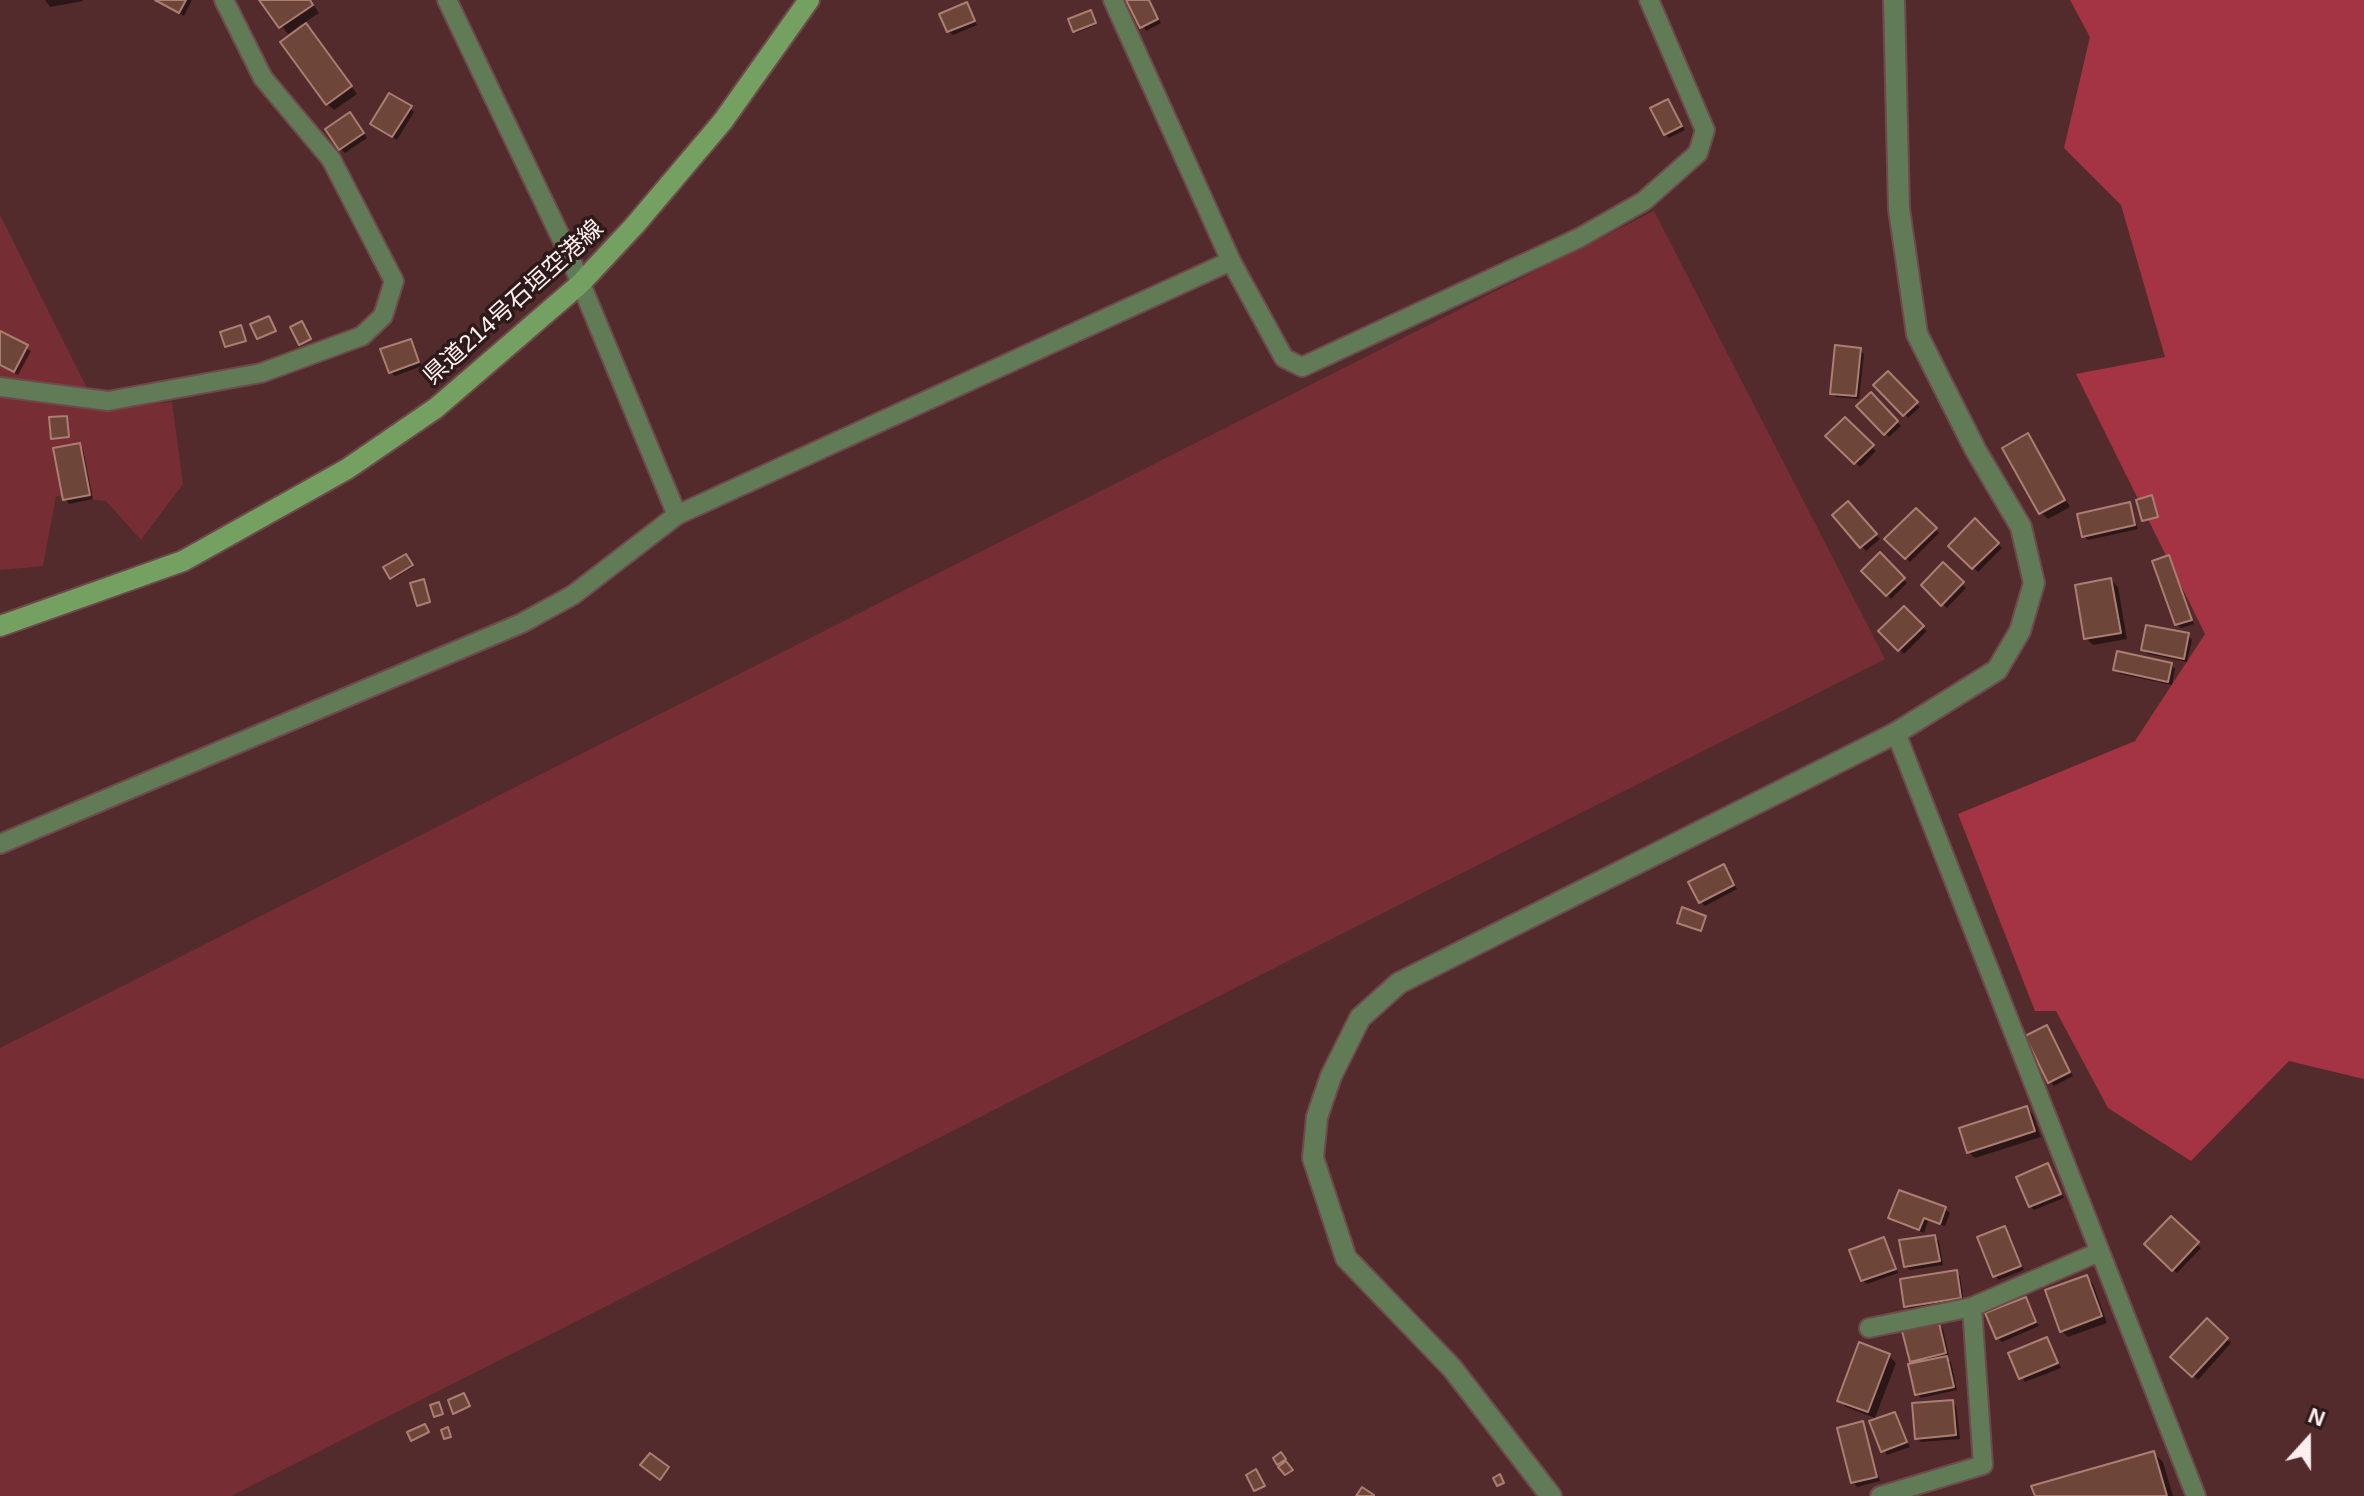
<!DOCTYPE html>
<meta charset="utf-8">
<style>
body{margin:0}
#map{position:relative;width:2364px;height:1496px;overflow:hidden;background:#542b2d;font-family:Helvetica,sans-serif}
canvas{display:block}
.north{position:absolute;left:2268px;top:1400px;width:80px;height:80px;-webkit-text-stroke:6px #2d1a1b;paint-order:stroke;rotate:21deg;font-size:22px;font-weight:700;line-height:32px;text-align:center;color:#fee}
.north::after{content:'';display:block;margin:auto;width:28px;height:36px;background:#fee;clip-path:polygon(50% 0,100% 100%,50% 72%,0 100%)}
</style>
<div id="map">
<canvas width="2364" height="1496"></canvas>
<div class="north">N</div>
</div>
<script>
const ctx = document.querySelector('canvas').getContext('2d');
ctx.lineJoin = 'round';
function fillPath(path, color) {
  ctx.fillStyle = color;
  ctx.fill(path, 'evenodd');
}
function poly(rows) {
  const path = new Path2D();
  for (const r of rows) {
    path.moveTo(r[0], r[1]);
    for (let i = 2; i < r.length; i += 2) path.lineTo(r[i], r[i + 1]);
  }
  return path;
}
function stroke(path, color, width, dash) {
  ctx.strokeStyle = color;
  ctx.lineWidth = width;
  ctx.lineCap = dash ? 'butt' : 'round';
  ctx.setLineDash(dash || []);
  ctx.stroke(path);
}
function label(font, color, halo, rows, align = 'center') {
  ctx.font = font + ' Helvetica,"Noto Sans JP",sans-serif';
  ctx.lineWidth = 7;
  ctx.setLineDash([]);
  ctx.textBaseline = 'middle';
  ctx.strokeStyle = halo;
  ctx.fillStyle = color;
  for (const [text, x, y, turn = 0] of rows) {
    ctx.save();
    ctx.translate(x, y);
    ctx.rotate((+turn || 0) * Math.PI / 180);
    ctx.textAlign = isNaN(turn) ? turn : align;
    if (halo) ctx.strokeText(text, 0, 0);
    ctx.fillText(text, 0, 0);
    ctx.restore();
  }
}
const green = poly([
 [1654,211,1885,659,231,1496,0,1496,0,1048],
 [0,215,98,410,172,402,183,484,141,540,106,501,56,496,43,566,0,570]
]);
const forest = poly([
 [2070,0,2364,0,2364,1079,2289,1061,2191,1161,2108,1108,2056,1011,2035,1011,1958,814,2135,741,2205,634,2076,374,2165,357,2121,205,2064,148,2090,37]
]);
const shadow = poly([
 [45,0,83,0,83,1,50,7],
 [156,0,192,0,184,16],
 [262,0,310,0,319,13,304,23,357,94,334,110,327,104,304,27,302,24,288,34],
 [1128,0,1149,0,1161,23,1146,31],
 [966,5,977,25,953,35,948,31],
 [1092,14,1096,25,1076,33,1075,31],
 [1668,101,1685,130,1669,138,1665,134],
 [410,108,414,112,397,140,377,128],
 [354,118,367,138,345,153,341,149],
 [0,334,31,351,18,375,0,365],
 [410,341,422,366,395,376,391,372],
 [1860,350,1864,354,1859,399,1836,397,1832,393],
 [1888,374,1920,407,1908,418,1876,385],
 [1871,395,1901,426,1889,437,1859,406],
 [1845,419,1876,451,1860,467,1828,436],
 [2028,436,2070,507,2048,519,2041,512],
 [79,445,83,449,93,499,69,504,65,499],
 [1848,504,1880,539,1866,551,1834,516],
 [2129,504,2138,529,2088,540,2084,536],
 [1916,510,1939,533,1910,562,1887,539],
 [1975,521,2002,548,1978,572,1951,546],
 [1880,555,1907,583,1891,599,1864,571],
 [406,556,413,567,393,579,386,568],
 [2168,558,2194,624,2181,628,2176,624],
 [1943,565,1966,588,1947,608,1923,585],
 [2111,580,2118,587,2127,639,2093,645,2086,638],
 [1904,609,1927,631,1904,654,1881,631],
 [2188,635,2192,640,2187,662,2148,654,2143,650],
 [2171,665,2175,669,2172,685,2120,674,2116,669],
 [1723,867,1737,889,1705,906,1701,902],
 [2047,1028,2073,1076,2054,1086,2050,1081],
 [2027,1108,2033,1115,2041,1137,1975,1158,1969,1152],
 [2048,1166,2064,1198,2034,1210,2030,1206],
 [1901,1192,1945,1209,1950,1213,1945,1226,1928,1221,1924,1233,1895,1222,1891,1218],
 [2171,1219,2201,1248,2177,1273,2147,1244],
 [2005,1229,2024,1270,1999,1280,1995,1276],
 [1934,1237,1939,1241,1943,1265,1910,1270,1905,1266],
 [1884,1239,1898,1273,1867,1284,1862,1280],
 [1956,1272,1960,1276,1964,1302,1910,1310,1906,1306],
 [2086,1277,2093,1284,2107,1323,2068,1337,2061,1330],
 [2025,1299,2039,1326,2002,1342,1997,1338],
 [2207,1320,2231,1343,2198,1380,2173,1357],
 [1939,1325,1943,1329,1949,1357,1946,1358,1951,1362,1957,1390,1921,1398,1917,1394,1915,1365,1911,1361],
 [2047,1339,2061,1368,2025,1382,2011,1354],
 [1889,1356,1896,1363,1875,1418,1846,1407,1839,1400],
 [1952,1402,1956,1406,1960,1439,1921,1442,1917,1438],
 [1894,1414,1910,1447,1887,1455,1872,1423],
 [1862,1424,1880,1481,1857,1487,1853,1482],
 [2154,1453,2163,1462,2173,1496,2037,1496]
]);
const building = poly([
 [155,0,186,0,179,13,155,0],
 [259,0,310,0,313,5,279,28,259,0],
 [1126,0,1149,0,1158,19,1140,28,1126,0],
 [967,2,975,21,947,32,939,14,967,2],
 [1091,10,1096,23,1073,32,1068,19,1091,10],
 [306,23,352,86,326,105,280,42,306,23],
 [389,93,412,106,392,137,370,124,389,93],
 [1668,99,1682,126,1664,135,1650,108,1668,99],
 [350,112,364,133,339,150,325,129,350,112],
 [269,316,276,331,257,339,250,324,269,316],
 [302,321,311,339,299,345,290,327,302,321],
 [241,325,246,341,225,347,220,332,241,325],
 [0,331,28,345,14,372,0,365,0,331],
 [411,339,419,362,389,373,380,349,411,339],
 [1835,345,1861,348,1856,396,1830,394,1835,345],
 [1888,371,1918,402,1903,416,1873,385,1888,371],
 [1871,392,1898,421,1884,435,1856,406,1871,392],
 [67,416,69,437,51,439,49,417,67,416],
 [1845,417,1874,445,1854,464,1825,436,1845,417],
 [2028,433,2065,500,2039,514,2002,448,2028,433],
 [80,443,90,495,63,500,53,448,80,443],
 [2152,495,2158,517,2142,521,2136,500,2152,495],
 [1848,501,1877,534,1860,548,1832,515,1848,501],
 [2130,502,2135,525,2082,537,2077,514,2130,502],
 [1916,508,1937,528,1905,559,1884,539,1916,508],
 [1975,518,1999,543,1972,569,1948,546,1975,518],
 [1880,552,1905,578,1886,596,1861,571,1880,552],
 [406,554,413,565,390,579,383,567,406,554],
 [2169,555,2192,620,2175,625,2152,561,2169,555],
 [1943,562,1964,582,1941,606,1921,585,1943,562],
 [2111,578,2121,633,2084,639,2075,585,2111,578],
 [424,579,430,602,417,606,410,583,424,579],
 [1904,606,1924,626,1898,651,1878,631,1904,606],
 [2146,625,2189,633,2184,659,2141,650,2146,625],
 [2117,651,2172,663,2168,682,2113,670,2117,651],
 [1724,864,1734,885,1699,903,1688,882,1724,864],
 [1682,907,1706,916,1701,931,1677,923,1682,907],
 [2047,1025,2070,1072,2048,1083,2025,1036,2047,1025],
 [2027,1106,2035,1131,1967,1153,1959,1128,2027,1106],
 [2048,1163,2061,1194,2029,1207,2016,1177,2048,1163],
 [1899,1190,1946,1207,1940,1224,1924,1218,1919,1230,1888,1218,1899,1190],
 [2171,1216,2199,1242,2172,1271,2144,1244,2171,1216],
 [2005,1226,2021,1266,1993,1277,1977,1237,2005,1226],
 [1935,1235,1940,1261,1904,1267,1899,1240,1935,1235],
 [1884,1237,1896,1269,1861,1281,1849,1250,1884,1237],
 [1957,1270,1961,1298,1904,1307,1900,1279,1957,1270],
 [2087,1275,2102,1316,2060,1332,2045,1290,2087,1275],
 [2026,1297,2036,1322,1996,1339,1985,1313,2026,1297],
 [2207,1318,2228,1338,2192,1377,2170,1357,2207,1318],
 [1939,1323,1946,1353,1910,1362,1902,1331,1939,1323],
 [2047,1337,2058,1363,2019,1379,2008,1353,2047,1337],
 [1859,1342,1890,1354,1868,1412,1837,1401,1859,1342],
 [1947,1356,1954,1387,1915,1395,1908,1364,1947,1356],
 [464,1393,470,1406,453,1414,448,1400,464,1393],
 [1953,1400,1956,1435,1915,1439,1912,1403,1953,1400],
 [439,1402,443,1414,434,1417,430,1405,439,1402],
 [1895,1412,1907,1442,1881,1452,1869,1421,1895,1412],
 [1863,1421,1877,1477,1851,1483,1837,1428,1863,1421],
 [425,1424,429,1432,411,1441,407,1432,425,1424],
 [448,1427,451,1437,444,1439,441,1430,448,1427],
 [2154,1451,2167,1496,2035,1496,2031,1486,2154,1451],
 [1281,1452,1286,1459,1277,1465,1273,1458,1281,1452],
 [650,1453,669,1467,660,1480,640,1465,650,1453],
 [1286,1461,1293,1470,1285,1475,1278,1467,1286,1461],
 [1256,1469,1265,1486,1254,1491,1246,1475,1256,1469],
 [1500,1474,1504,1483,1497,1486,1493,1478,1500,1474],
 [1362,1487,1374,1495,1374,1496,1356,1496,1362,1487]
]);
const minor = poly([
 [447,0,566,248,677,515],
 [1113,0,1231,261,1284,358,1302,367,1579,238,1644,201,1698,153,1705,130,1649,0],
 [0,387,108,401,261,373,362,336,383,316,394,281,331,159,263,78,224,0],
 [1896,733,2196,1496],
 [0,844,522,623,573,595,677,515,1231,261],
 [1869,1328,1972,1307,2099,1252],
 [1880,1496,1983,1465,1972,1307]
]);
const tertiary = poly([
 [1551,1496,1452,1368,1346,1258,1313,1158,1317,1117,1331,1076,1360,1018,1399,983,1896,733,1997,670,2020,631,2034,583,2021,527,1975,449,1917,334,1899,209,1894,0]
]);
const secondary = poly([
 [0,626,183,561,347,469,436,408,580,284,635,225,723,121,809,0]
]);
const streetNames = [
 ["県道214号石垣空港線",514,303,-42]
];
fillPath(green, '#762d34');
fillPath(forest, '#a43443');
fillPath(shadow, '#0007');
fillPath(building, '#6e4539');
stroke(building, '#ac7e71', 2);
stroke(minor, '#6f4a4c', 22);
stroke(tertiary, '#6f4a4c', 24);
stroke(secondary, '#6f4a4c', 24);
stroke(minor, '#607b55', 18);
stroke(tertiary, '#607b55', 20);
stroke(secondary, '#74a062', 20);
label('24px', '#fee', '#2d1a1b', streetNames);
</script>
